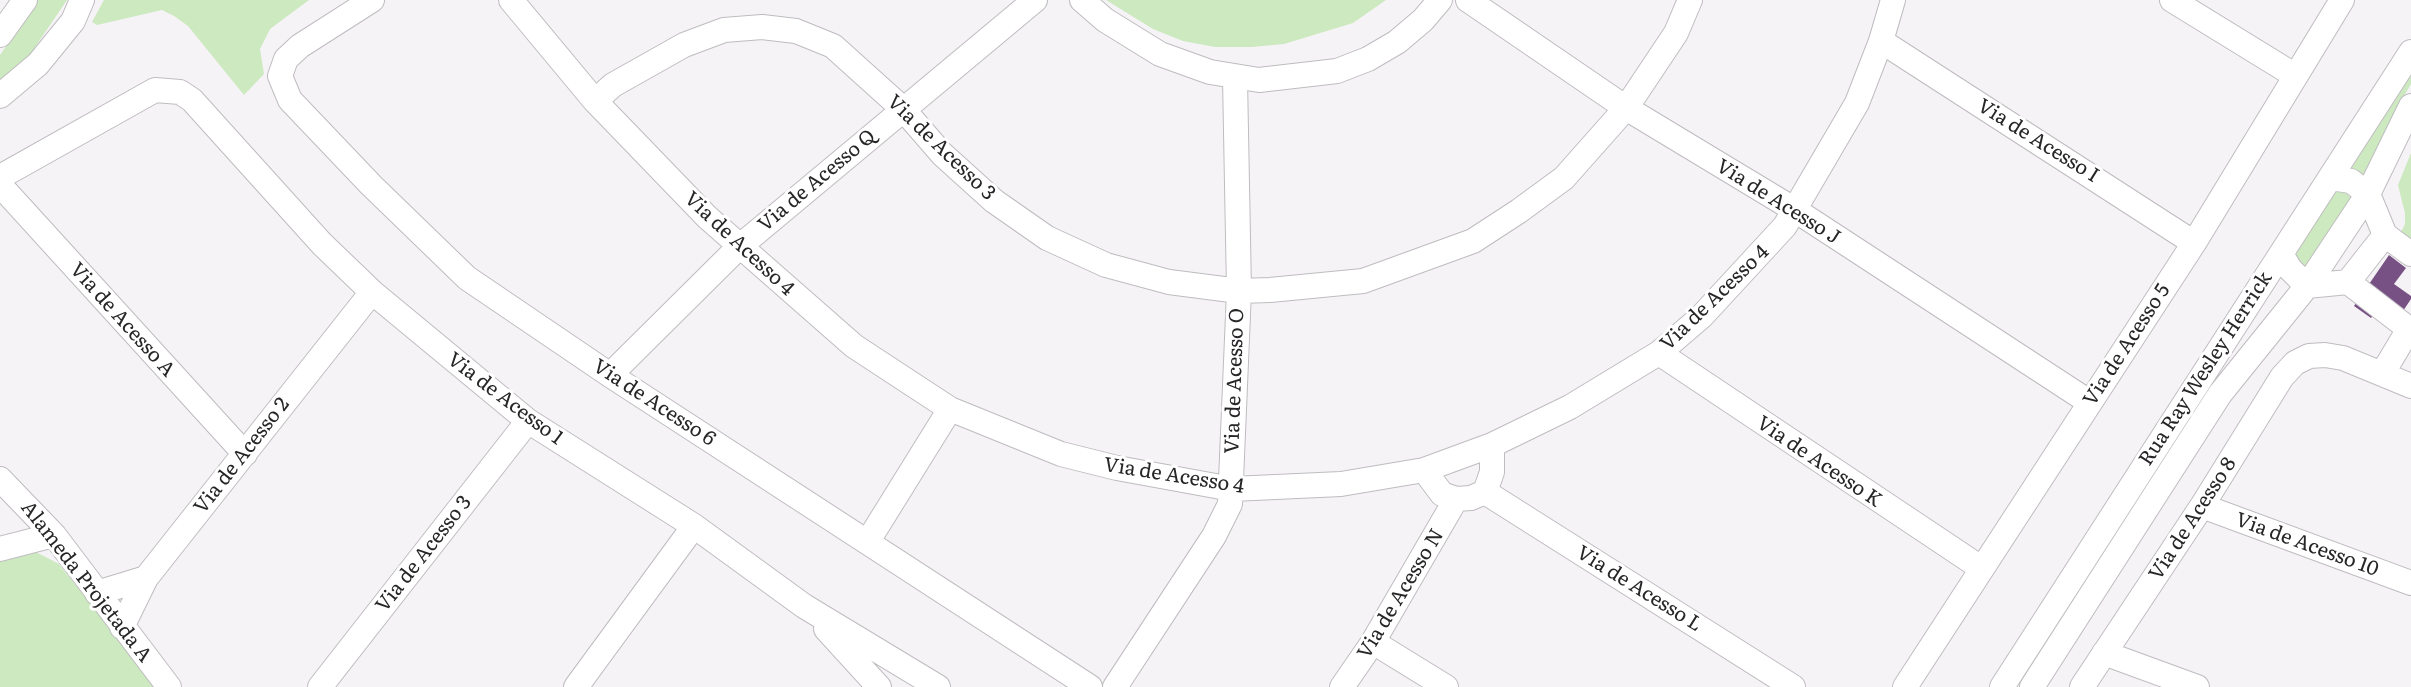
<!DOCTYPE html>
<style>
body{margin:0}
canvas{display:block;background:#f6f3f7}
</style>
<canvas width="2411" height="687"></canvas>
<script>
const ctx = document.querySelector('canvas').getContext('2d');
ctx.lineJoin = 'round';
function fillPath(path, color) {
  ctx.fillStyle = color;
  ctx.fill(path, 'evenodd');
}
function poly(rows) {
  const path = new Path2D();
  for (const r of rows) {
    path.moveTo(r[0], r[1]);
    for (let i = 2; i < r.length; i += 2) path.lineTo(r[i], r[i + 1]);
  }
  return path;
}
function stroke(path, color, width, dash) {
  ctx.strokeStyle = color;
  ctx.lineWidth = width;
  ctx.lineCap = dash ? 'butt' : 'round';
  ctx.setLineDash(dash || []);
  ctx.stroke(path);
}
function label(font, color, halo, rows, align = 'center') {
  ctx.font = font + ' Literata,serif';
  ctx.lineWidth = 6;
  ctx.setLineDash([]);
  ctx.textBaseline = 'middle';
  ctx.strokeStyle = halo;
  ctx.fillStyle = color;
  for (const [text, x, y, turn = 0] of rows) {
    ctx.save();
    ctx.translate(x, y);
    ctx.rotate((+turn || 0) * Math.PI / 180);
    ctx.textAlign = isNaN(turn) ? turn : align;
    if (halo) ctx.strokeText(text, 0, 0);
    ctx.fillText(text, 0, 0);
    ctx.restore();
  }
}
const green = poly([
 [38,0,67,0,29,56,0,84,0,55],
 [104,0,309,0,270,29,260,49,264,74,244,95,188,26,174,16,162,10,97,25,92,22],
 [1106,0,1386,0,1353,23,1284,44,1252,47,1215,47,1183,41,1153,29],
 [2411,67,2411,84,2394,113,2365,179,2351,170,2349,166],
 [2411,153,2411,247,2398,238,2405,224,2405,213,2398,185],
 [2341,190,2347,192,2351,199,2311,267,2303,269,2293,254,2332,193],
 [32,550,59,564,156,687,0,687,0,552]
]);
const building = poly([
 [2389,255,2406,268,2394,284,2411,296,2411,299,2401,314,2381,305,2371,318,2354,306]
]);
const minor = poly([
 [372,0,300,46,286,59,280,76,290,100,371,185,467,278,610,375,1090,687],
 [511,0,595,101,707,217,854,346,950,409,1061,454,1117,468,1232,489,1341,484,1424,470,1492,445,1570,407,1659,353,1701,317,1785,226,1857,103,1881,41,1893,0],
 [1082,0,1105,20,1160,54,1210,72,1259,80,1337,71,1368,59,1397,42,1423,20,1440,0],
 [1468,0,1626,108,1795,210,2089,402],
 [2172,0,2294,75],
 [0,35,25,0],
 [1881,41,2194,243],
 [0,96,38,64,73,21,82,0],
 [595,101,613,85,684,45,724,30,762,27,796,31,833,46,903,109,942,154,994,201,1047,238,1106,265,1169,282,1239,291,1270,290,1363,281,1473,241,1519,211,1564,178,1626,108,1676,33,1690,0],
 [0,177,155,90,180,92,192,100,322,244,372,292,528,421,694,526,804,606,938,687],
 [2330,178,2351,181,2368,194,2385,235,2411,254],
 [0,185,245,454],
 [2281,254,2290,269,2307,286,2348,282,2409,329,2411,333],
 [2348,282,2385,235],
 [1659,353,1981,568],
 [2382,374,2409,329],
 [610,375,739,247,1035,0],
 [1424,470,1442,494,1456,499,1471,498,1485,492,1492,472,1492,445],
 [0,479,54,535,169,687],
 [1485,492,1793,687],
 [2202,506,2411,583],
 [868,541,950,409],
 [0,549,54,535],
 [97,593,146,578],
 [122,627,146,578,372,292],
 [826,629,879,687],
 [1373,642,1446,687],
 [2104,653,2197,687],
 [320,687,528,421],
 [576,687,694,526],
 [1115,687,1214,536,1230,504,1239,291,1235,78],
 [1342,687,1373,642,1456,499],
 [1905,687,2194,243,2342,0],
 [2002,687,2411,52],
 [2032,687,2220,394,2307,286,2368,194,2411,106],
 [2082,687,2202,506,2282,377,2295,363,2309,356,2325,355,2343,358,2411,386]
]);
const streetNames = [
 ["Via de Acesso I",2038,141,32],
 ["Via de Acesso 3",941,148,44],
 ["Via de Acesso Q",817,181,-40],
 ["Via de Acesso J",1778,202,32],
 ["Via de Acesso 4",739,244,43],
 ["Via de Acesso 4",1715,298,-44],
 ["Via de Acesso A",122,320,48],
 ["Via de Acesso 5",2127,345,-57],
 ["Rua Ray Wesley Herrick",2206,369,-57],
 ["Via de Acesso O",1235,381,-88],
 ["Via de Acesso 1",505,399,37],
 ["Via de Acesso 6",654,403,33],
 ["Via de Acesso 2",242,456,-52],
 ["Via de Acesso K",1819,462,34],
 ["Via de Acesso 4",1174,476,9],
 ["Via de Acesso 8",2193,519,-57],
 ["Via de Acesso 10",2307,545,20],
 ["Via de Acesso 3",424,554,-52],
 ["Alameda Projetada A",86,582,52],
 ["Via de Acesso L",1639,589,32],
 ["Via de Acesso N",1401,594,-59]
];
fillPath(green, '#cce9bf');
fillPath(building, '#775184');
stroke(minor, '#bfbcc0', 26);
stroke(minor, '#fff', 24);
label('20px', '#272527', '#fff', streetNames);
</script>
